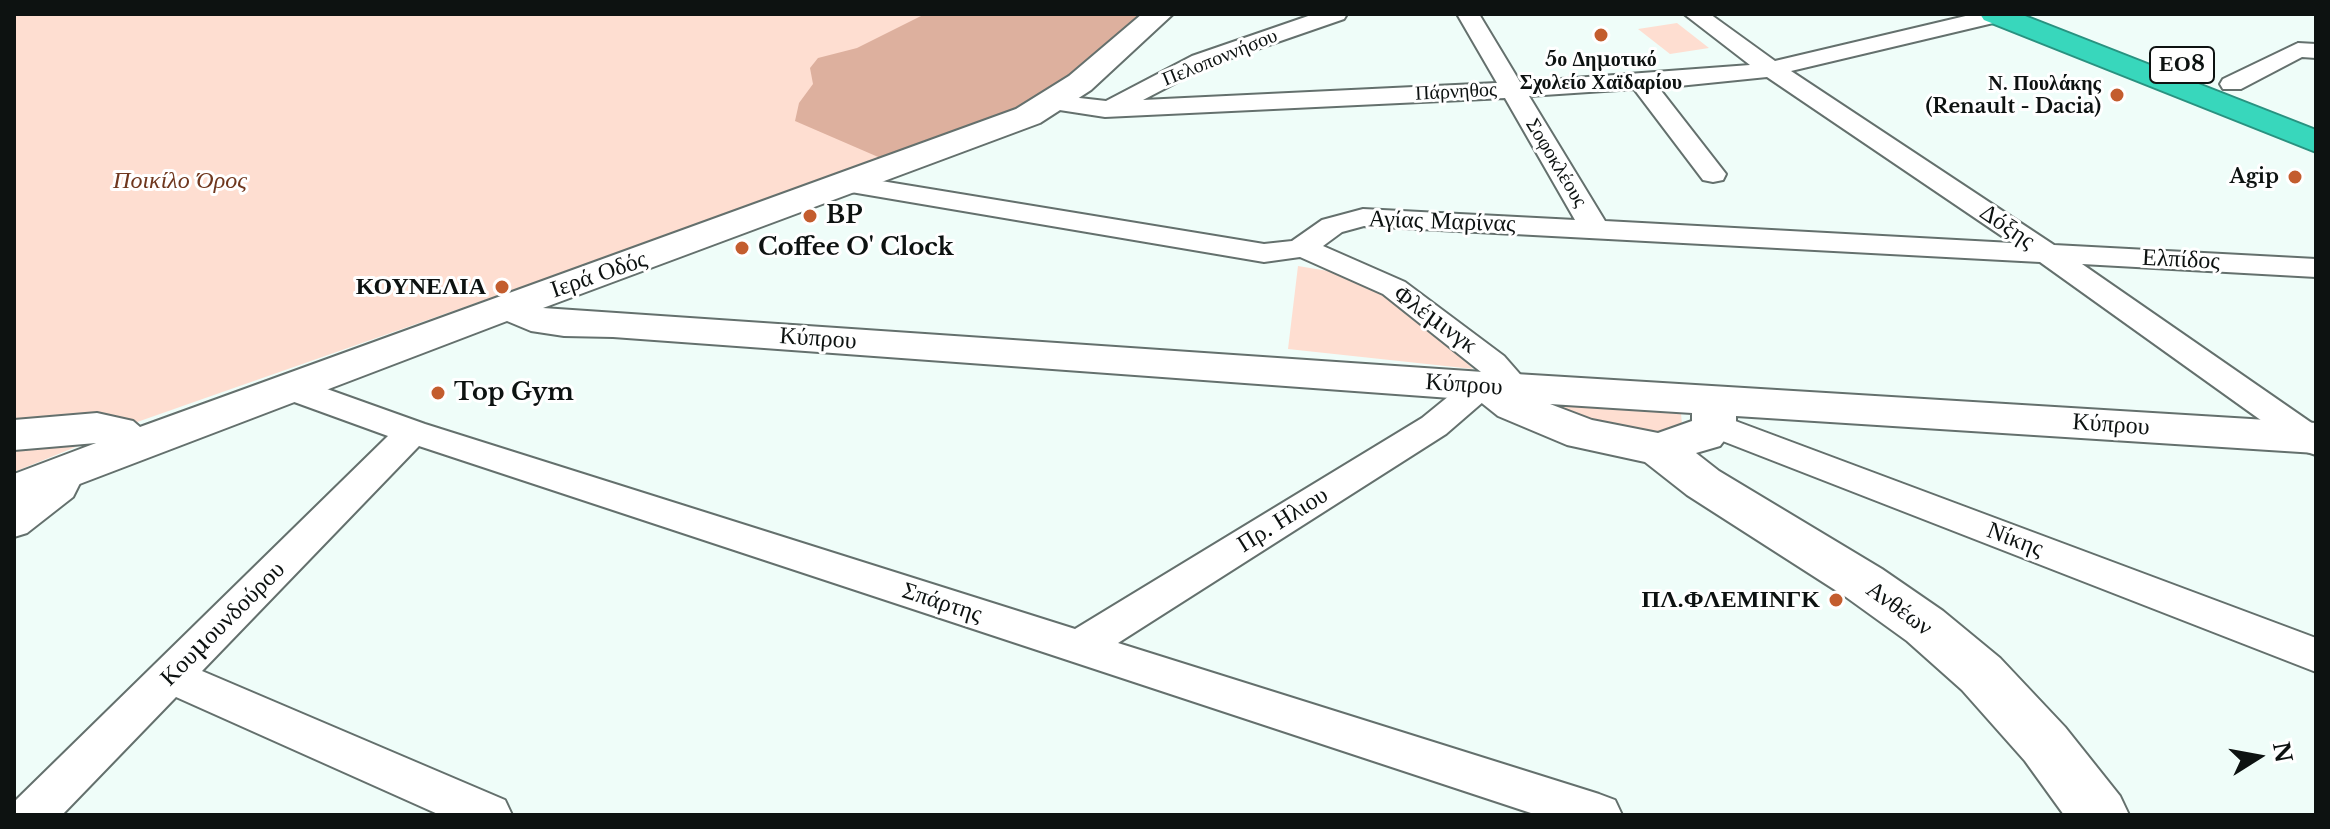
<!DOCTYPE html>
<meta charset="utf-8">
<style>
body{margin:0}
#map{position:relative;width:2330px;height:829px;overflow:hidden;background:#effdf9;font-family:"Libre Baskerville",serif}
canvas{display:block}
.frame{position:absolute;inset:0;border:16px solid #0d1211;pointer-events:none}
.north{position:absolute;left:2218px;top:717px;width:80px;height:80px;-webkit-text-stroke:6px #fff;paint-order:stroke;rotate:79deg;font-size:22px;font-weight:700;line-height:32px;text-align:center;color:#0d1211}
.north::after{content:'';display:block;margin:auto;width:28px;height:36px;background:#0d1211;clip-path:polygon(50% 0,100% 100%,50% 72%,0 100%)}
</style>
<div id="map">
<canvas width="2330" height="829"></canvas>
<div class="frame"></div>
<div class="north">N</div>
</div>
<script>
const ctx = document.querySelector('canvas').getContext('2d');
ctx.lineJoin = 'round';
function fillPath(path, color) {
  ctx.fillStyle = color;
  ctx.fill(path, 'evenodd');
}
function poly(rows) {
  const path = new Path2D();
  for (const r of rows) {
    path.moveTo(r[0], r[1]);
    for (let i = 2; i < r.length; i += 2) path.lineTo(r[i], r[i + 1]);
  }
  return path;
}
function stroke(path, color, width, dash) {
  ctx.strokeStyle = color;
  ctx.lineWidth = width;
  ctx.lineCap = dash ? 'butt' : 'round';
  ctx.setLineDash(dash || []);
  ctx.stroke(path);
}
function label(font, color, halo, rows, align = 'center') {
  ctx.font = font + ' "Libre Baskerville",serif';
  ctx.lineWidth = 6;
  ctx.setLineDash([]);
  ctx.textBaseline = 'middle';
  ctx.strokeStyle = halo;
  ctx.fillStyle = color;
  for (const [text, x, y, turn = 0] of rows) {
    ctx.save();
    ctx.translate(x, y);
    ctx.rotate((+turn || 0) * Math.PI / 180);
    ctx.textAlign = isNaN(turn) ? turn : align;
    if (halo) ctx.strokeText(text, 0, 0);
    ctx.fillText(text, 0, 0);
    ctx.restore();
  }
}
const green = poly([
 [14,14,1131,14,1034,107,140,421,14,472],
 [1677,23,1709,48,1670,54,1638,29],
 [1298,266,1340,273,1385,292,1430,326,1473,369,1288,349],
 [1534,394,1680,401,1682,425,1670,435,1570,423]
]);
const forest = poly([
 [925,14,1159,14,1080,82,899,166,795,121,799,103,813,84,810,68,818,58,857,48]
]);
const street = poly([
 [1314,14,1347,14,1344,19,1208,66,1143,100,1497,83,1457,14,1479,14,1520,82,1750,65,1684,14,1710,14,1775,61,1974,14,2008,14,2006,20,1791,71,2054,245,2316,259,2316,277,2082,264,2316,426,2316,455,2304,451,2040,262,1364,226,1342,232,1323,246,1405,282,1504,356,1532,388,1527,396,1515,399,1503,396,1498,389,1446,434,1118,643,1599,794,1615,800,1622,815,1537,815,419,446,202,671,505,800,512,815,440,815,176,697,62,815,14,815,16,800,388,436,275,395,270,387,275,379,287,376,299,379,425,424,1075,629,1422,418,1471,378,1486,376,1383,294,1300,257,1264,262,851,192,841,190,837,184,841,178,851,176,1264,244,1292,241,1322,220,1363,209,1575,220,1505,98,1105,117,1053,109,1044,107,1041,102,1044,97,1053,95,1106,101,1192,56,1314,14],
 [1767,77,2012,243,1605,221,1529,96,1634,89,1703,180,1713,182,1723,180,1726,174,1659,88,1767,77],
 [2298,43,2316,44,2316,58,2302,57,2241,89,2223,89,2220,84,2223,79,2298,43],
 [1714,413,2316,638,2316,672,1702,433,1697,425,1702,417,1714,413],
 [68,458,81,462,86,471,73,497,27,533,14,537,14,504,46,480,55,462,68,458]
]);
const secondary = poly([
 [1142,14,1173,14,1091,90,1040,123,543,308,1483,372,2316,423,2316,453,1736,416,1736,425,1720,446,1696,453,1719,471,1882,569,1943,611,2000,658,2065,727,2120,796,2129,815,2064,815,2025,761,1962,690,1907,641,1846,597,1687,495,1645,462,1567,445,1498,416,1478,400,613,337,564,336,531,331,507,321,14,509,14,474,96,443,14,450,14,420,97,413,133,421,140,427,1016,109,1069,76,1142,14],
 [1550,404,1692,413,1692,421,1658,433,1592,420,1550,404]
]);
const highway = poly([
 [1980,14,2020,14,2316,130,2316,152,1984,20,1980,14]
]);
const markers = [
 [1601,35,8,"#c35d2e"],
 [2117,95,8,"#c35d2e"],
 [2295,177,8,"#c35d2e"],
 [810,216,8,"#c35d2e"],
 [742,248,8,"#c35d2e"],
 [502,287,8,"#c35d2e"],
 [438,393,8,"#c35d2e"],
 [1836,600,8,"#c35d2e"]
];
const farStreetnames = [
 ["Πελοποννήσου",1220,58,-22],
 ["Πάρνηθος",1456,92,-3],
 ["Σοφοκλέους",1556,163,59]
];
const farPoinames = [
 ["5ο Δημοτικό",1601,60,"center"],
 ["Σχολείο Χαϊδαρίου",1601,83,"center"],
 ["Ν. Πουλάκης",2101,84],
 ["(Renault - Dacia)",2101,107],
 ["Agip",2279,177]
];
const shields = [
 [2182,65,64]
];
const shieldNames = [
 ["ΕΟ8",2182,65]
];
const parkNames = [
 ["Ποικίλο Όρος",180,181]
];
const poiNames = [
 ["BP",826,216],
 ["Coffee O' Clock",758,248],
 ["ΚΟΥΝΕΛΙΑ",486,287,"right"],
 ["Top Gym",454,393],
 ["ΠΛ.ΦΛΕΜΙΝΓΚ",1820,600,"right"]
];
const streetNames = [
 ["Αγίας Μαρίνας",1442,222,2],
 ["Δόξης",2007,227,34],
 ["Ελπίδος",2181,260,3],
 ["Ιερά Οδός",599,275,-19],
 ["Φλέμινγκ",1435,320,36],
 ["Κύπρου",818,339,4],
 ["Κύπρου",1464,385,4],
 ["Κύπρου",2111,425,4],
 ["Πρ. Ηλιου",1283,520,-32],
 ["Νίκης",2015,540,21],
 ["Σπάρτης",942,603,18],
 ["Ανθέων",1899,609,36],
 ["Κουμουνδούρου",223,624,-45]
];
fillPath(green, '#feded1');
fillPath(forest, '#ddb09e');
stroke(street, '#64706d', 4);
stroke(secondary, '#64706d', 4);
stroke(highway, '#299280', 4);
fillPath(street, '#fff');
fillPath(secondary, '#fff');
fillPath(highway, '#38d7bc');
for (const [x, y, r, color] of markers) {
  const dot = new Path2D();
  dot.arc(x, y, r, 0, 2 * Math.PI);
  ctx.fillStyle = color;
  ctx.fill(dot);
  stroke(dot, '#fff', 3);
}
label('20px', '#0d1211', '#fff', farStreetnames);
label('bold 20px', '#0d1211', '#fff', farPoinames, 'right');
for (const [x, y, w] of shields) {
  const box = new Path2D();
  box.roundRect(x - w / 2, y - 18, w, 36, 6);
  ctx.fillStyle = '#fff';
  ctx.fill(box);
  stroke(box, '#0d1211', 2);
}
label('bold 22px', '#0d1211', null, shieldNames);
label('italic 24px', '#6f371e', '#fff', parkNames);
label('bold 24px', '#0d1211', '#fff', poiNames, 'left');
label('24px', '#0d1211', '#fff', streetNames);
</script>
